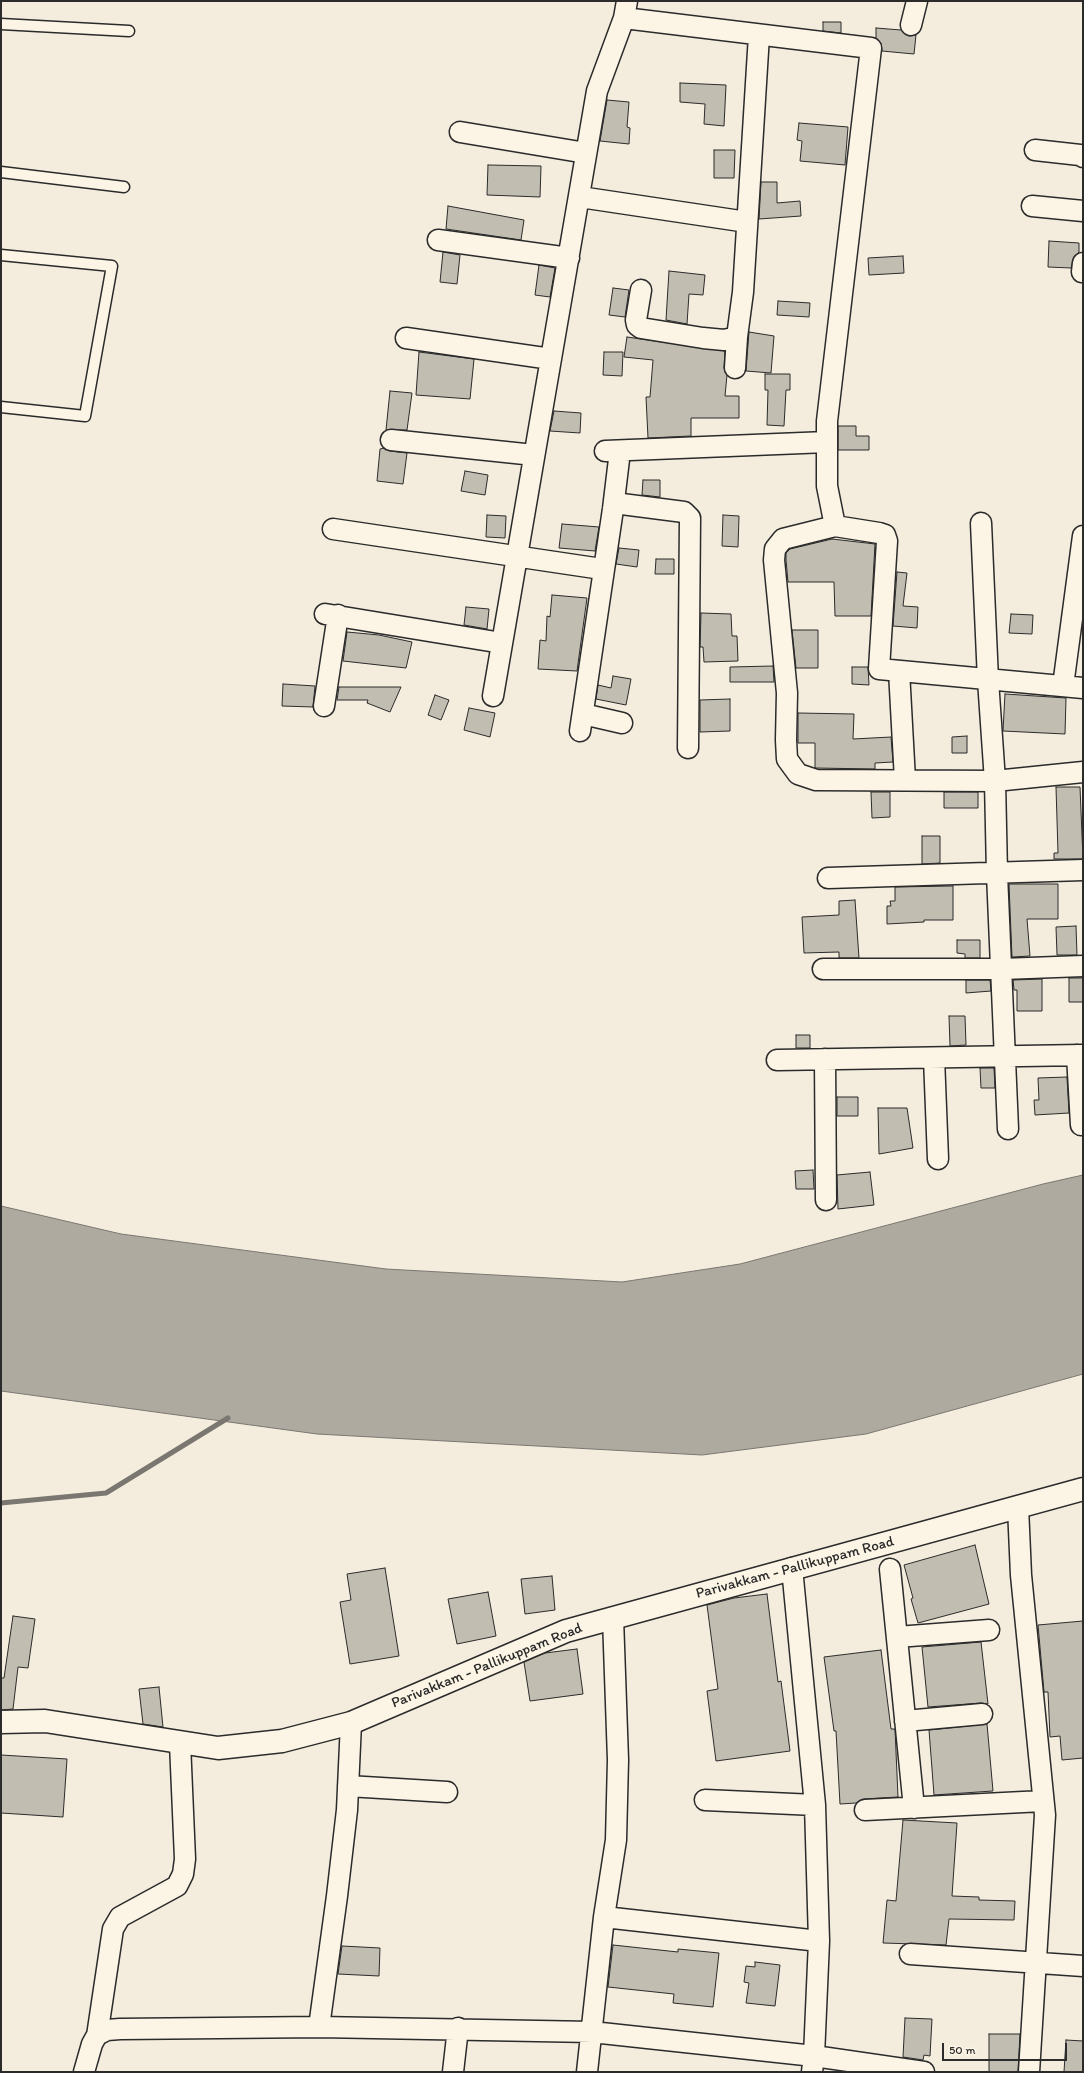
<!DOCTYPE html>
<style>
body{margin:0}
#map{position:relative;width:1084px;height:2073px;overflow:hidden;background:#f4edde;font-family:Itim,sans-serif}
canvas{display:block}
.frame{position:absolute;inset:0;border:2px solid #2b2b2b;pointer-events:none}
.scale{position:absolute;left:942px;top:2043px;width:125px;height:18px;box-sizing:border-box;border:2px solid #2b2b2b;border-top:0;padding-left:5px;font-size:12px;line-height:14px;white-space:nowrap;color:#2b2b2b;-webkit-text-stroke:3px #fcf5e5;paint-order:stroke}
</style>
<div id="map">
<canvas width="1084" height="2073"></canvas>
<div class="frame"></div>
<div class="scale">50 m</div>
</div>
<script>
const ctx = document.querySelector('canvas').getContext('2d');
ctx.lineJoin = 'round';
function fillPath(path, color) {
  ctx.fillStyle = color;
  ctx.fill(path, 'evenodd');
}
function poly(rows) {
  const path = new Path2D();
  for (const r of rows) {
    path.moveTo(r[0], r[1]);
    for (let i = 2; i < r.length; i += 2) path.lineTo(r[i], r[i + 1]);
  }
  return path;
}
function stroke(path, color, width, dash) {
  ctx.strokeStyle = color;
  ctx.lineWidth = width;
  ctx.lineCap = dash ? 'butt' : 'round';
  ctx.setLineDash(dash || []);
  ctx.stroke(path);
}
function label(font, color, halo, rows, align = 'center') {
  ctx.font = font + ' Itim,sans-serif';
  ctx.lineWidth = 3;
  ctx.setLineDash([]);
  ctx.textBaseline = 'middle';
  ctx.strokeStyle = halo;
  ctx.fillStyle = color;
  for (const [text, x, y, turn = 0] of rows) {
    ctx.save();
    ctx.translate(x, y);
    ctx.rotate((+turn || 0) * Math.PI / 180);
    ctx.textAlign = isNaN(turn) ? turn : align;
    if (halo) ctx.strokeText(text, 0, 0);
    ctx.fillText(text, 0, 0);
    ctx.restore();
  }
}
const water = poly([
 [1083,1175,1083,1374,866,1434,702,1455,317,1434,1,1391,1,1206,121,1234,386,1269,622,1282,740,1264,1043,1184,1083,1175]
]);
const stream = poly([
 [1,1503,106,1493,228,1418]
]);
const building = poly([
 [823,22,841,22,841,33,823,31,823,22],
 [876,28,901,30,909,36,916,35,914,54,882,51,881,43,876,38,876,28],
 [680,83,726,85,724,126,704,124,705,104,680,102,680,83],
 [607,100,629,102,627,127,630,128,629,144,600,141,607,100],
 [799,123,848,127,845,165,800,161,802,141,797,140,799,123],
 [714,150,735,150,734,178,714,178,714,150],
 [488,165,541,166,540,197,487,195,488,165],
 [761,182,777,182,777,203,800,201,801,216,759,219,761,182],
 [448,206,524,220,521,240,446,229,448,206],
 [1049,241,1079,243,1079,252,1074,257,1071,268,1048,267,1049,241],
 [443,252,460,255,457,284,440,282,443,252],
 [903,256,904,273,869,275,868,258,903,256],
 [539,265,555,268,550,297,535,295,539,265],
 [669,271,705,275,703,295,689,294,687,324,666,320,669,271],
 [613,288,629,290,625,317,609,315,613,288],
 [778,301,810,303,809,317,777,315,778,301],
 [749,332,774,336,771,373,746,371,749,332],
 [627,337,725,351,724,368,727,375,725,396,739,396,739,418,691,418,691,436,648,438,646,397,650,397,653,360,624,357,627,337],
 [419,352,474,359,470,399,416,395,419,352],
 [604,352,623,352,622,376,603,375,604,352],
 [765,374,790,374,790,390,786,390,784,426,767,425,768,390,765,390,765,374],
 [390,391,412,393,407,430,386,430,390,391],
 [554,411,581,413,580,433,550,431,554,411],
 [838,426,856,426,856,436,869,436,869,450,838,450,838,426],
 [384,448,390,451,407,453,403,484,377,481,380,449,384,448],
 [465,471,488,475,485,495,461,491,465,471],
 [643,480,660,480,660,497,642,495,643,480],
 [487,515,506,516,505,538,486,537,487,515],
 [723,515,739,516,738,547,722,546,723,515],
 [562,524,599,527,595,551,559,548,562,524],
 [832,539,875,544,871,616,835,616,834,582,788,582,786,560,786,553,790,549,832,539],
 [619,548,639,550,637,567,616,564,619,548],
 [656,559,674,559,674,574,655,574,656,559],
 [897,572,907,573,903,606,918,607,917,628,893,626,897,572],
 [552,595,587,598,577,671,538,669,540,640,546,641,547,616,550,617,552,595],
 [466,607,489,609,487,629,464,625,466,607],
 [701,613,731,614,732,636,737,636,738,661,704,662,703,647,700,647,701,613],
 [1011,614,1033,615,1032,634,1009,633,1011,614],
 [792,630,818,630,818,668,796,668,792,630],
 [347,632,379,635,412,642,406,668,343,661,347,632],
 [773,666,774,682,730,682,730,667,773,666],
 [852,667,868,667,869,685,852,684,852,667],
 [613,676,631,679,626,705,596,699,598,685,611,688,613,676],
 [283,684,315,686,313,707,282,706,283,684],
 [339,687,401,687,390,712,367,703,368,700,337,700,339,687],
 [1005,694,1066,698,1065,734,1003,731,1005,694],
 [435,695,449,700,441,720,428,715,435,695],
 [730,699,730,731,700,732,700,700,730,699],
 [469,708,495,713,490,737,464,730,469,708],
 [798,713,854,714,853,739,891,737,893,762,875,763,875,769,815,768,815,743,798,743,798,713],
 [967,736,967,753,952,753,952,737,967,736],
 [1056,787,1080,787,1083,859,1054,859,1054,853,1058,853,1056,787],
 [871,792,890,792,890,817,872,818,871,792],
 [944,792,978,792,978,808,944,808,944,792],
 [922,836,940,836,940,863,922,864,922,836],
 [1009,884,1058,884,1058,919,1027,919,1030,956,1012,957,1009,884],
 [953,886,953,920,924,920,924,922,887,924,887,906,891,906,890,901,895,901,895,887,953,886],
 [855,900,859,958,839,958,839,952,804,953,802,917,839,915,839,901,855,900],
 [1076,926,1077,955,1057,955,1056,927,1076,926],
 [957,940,980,940,980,958,965,958,965,954,957,953,957,940],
 [1069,978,1083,978,1083,1002,1069,1002,1069,978],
 [1042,979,1042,1011,1017,1011,1017,990,1014,990,1013,980,1042,979],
 [966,980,990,980,991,991,966,993,966,980],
 [949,1016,965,1016,966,1045,950,1046,949,1016],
 [796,1035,810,1035,810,1048,796,1048,796,1035],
 [980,1068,994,1068,995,1088,981,1088,980,1068],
 [1067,1077,1069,1113,1035,1115,1034,1100,1039,1100,1038,1078,1067,1077],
 [837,1097,858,1097,858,1116,837,1116,837,1097],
 [878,1108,907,1108,913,1148,879,1154,878,1108],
 [813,1170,814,1189,796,1189,795,1171,813,1170],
 [870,1172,874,1205,838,1209,837,1175,870,1172],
 [975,1545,989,1604,918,1623,911,1599,913,1598,904,1565,975,1545],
 [385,1568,399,1656,350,1664,340,1602,351,1600,347,1574,385,1568],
 [552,1576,555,1610,525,1614,521,1579,552,1576],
 [488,1592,496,1636,457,1644,448,1599,488,1592],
 [767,1594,778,1682,781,1681,790,1751,716,1761,707,1691,718,1689,707,1605,734,1598,767,1594],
 [13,1616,35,1619,28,1668,18,1667,13,1709,1,1710,1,1678,4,1678,13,1616],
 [1083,1621,1083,1758,1062,1760,1060,1736,1050,1737,1048,1692,1044,1692,1038,1625,1083,1621],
 [981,1642,988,1704,981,1703,928,1707,922,1647,981,1642],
 [577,1649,583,1694,530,1701,524,1662,545,1653,577,1649],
 [881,1650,891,1729,895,1729,898,1797,864,1799,856,1803,840,1804,836,1731,834,1731,824,1657,881,1650],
 [159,1687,163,1727,143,1724,139,1689,159,1687],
 [987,1724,993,1791,934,1795,929,1730,987,1724],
 [1,1755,67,1759,63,1817,1,1813,1,1755],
 [903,1820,957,1823,952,1896,979,1897,979,1900,1015,1901,1014,1920,949,1919,946,1945,883,1943,887,1900,896,1901,903,1820],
 [613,1945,678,1952,678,1949,719,1953,713,2007,673,2003,674,1994,608,1987,613,1945],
 [342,1946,380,1948,379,1976,338,1974,342,1946],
 [755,1962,780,1965,775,2006,746,2003,749,1983,744,1982,746,1966,755,1967,755,1962],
 [905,2018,932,2019,930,2056,924,2055,923,2060,903,2057,905,2018],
 [989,2034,1020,2034,1018,2072,989,2072,989,2034],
 [1066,2040,1083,2041,1083,2072,1064,2072,1066,2040]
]);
const lane = poly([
 [1,24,129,31],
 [1,172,124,187],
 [1,255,112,266,85,416,1,407]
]);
const street = poly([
 [624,18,871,48,827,421,827,486,835,526,879,533,885,535,887,541,879,669,1083,688],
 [911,25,917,1],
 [460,132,586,153],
 [1035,150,1080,155,1083,157],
 [580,197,747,222],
 [1032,206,1083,211],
 [438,240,569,258],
 [1082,272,1083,263],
 [641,290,636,320,637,325,641,328,703,338,724,340,737,337,743,292,759,35],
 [406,338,551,359],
 [735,368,737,337],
 [391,440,534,455],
 [605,451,827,442],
 [614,503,684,512,690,518,688,748],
 [981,523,988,680,995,781,997,874,1008,1129],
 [835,526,783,539,775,549,774,560,787,693,786,740,787,759,798,774,816,780,995,781,1083,772],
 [333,529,595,568],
 [325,614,502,643],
 [899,671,905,780],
 [1063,686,1083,536],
 [493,696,597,91,624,18,627,1],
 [324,706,338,615],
 [583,714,622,723],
 [580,731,613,509,620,451],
 [828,878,1083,870],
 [823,969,1002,969,1083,966],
 [1077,1055,1081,1125],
 [934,1058,938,1159],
 [825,1059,826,1200],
 [777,1060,1083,1055],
 [1018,1507,1021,1575,1045,1815,1029,2072],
 [792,1568,815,1805,819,1941,814,2056,812,2072],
 [890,1569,914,1808],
 [897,1637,989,1630],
 [905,1721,982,1714],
 [348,1786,447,1792],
 [705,1800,815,1805],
 [865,1810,1043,1801],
 [604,1917,819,1941],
 [910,1954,1083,1966],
 [319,2027,337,1896,347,1810,351,1723],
 [97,2036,113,1929,120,1917,177,1886,183,1874,185,1859,180,1743],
 [84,2072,92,2044,97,2035,107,2030,120,2029,319,2027,592,2032,814,2056,924,2072],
 [453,2072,458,2028],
 [587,2072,604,1917,616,1840,618,1760,613,1618]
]);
const secondary = poly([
 [1,1722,45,1721,218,1748,282,1741,351,1723,566,1631,1083,1489]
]);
const streetNames = [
 ["Parivakkam - Pallikuppam Road",795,1568,-15],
 ["Parivakkam - Pallikuppam Road",487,1666,-22]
];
fillPath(water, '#afaaa0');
stroke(water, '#7a7771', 1);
stroke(stream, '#7a7771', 5);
fillPath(building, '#c2bdb1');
stroke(building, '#2b2b2b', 1);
stroke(lane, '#2b2b2b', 13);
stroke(street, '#2b2b2b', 23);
stroke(secondary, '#2b2b2b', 25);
stroke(lane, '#fcf5e5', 10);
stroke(street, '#fcf5e5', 20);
stroke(secondary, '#fcf5e5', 22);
label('15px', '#2b2b2b', '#fcf5e5', streetNames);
</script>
